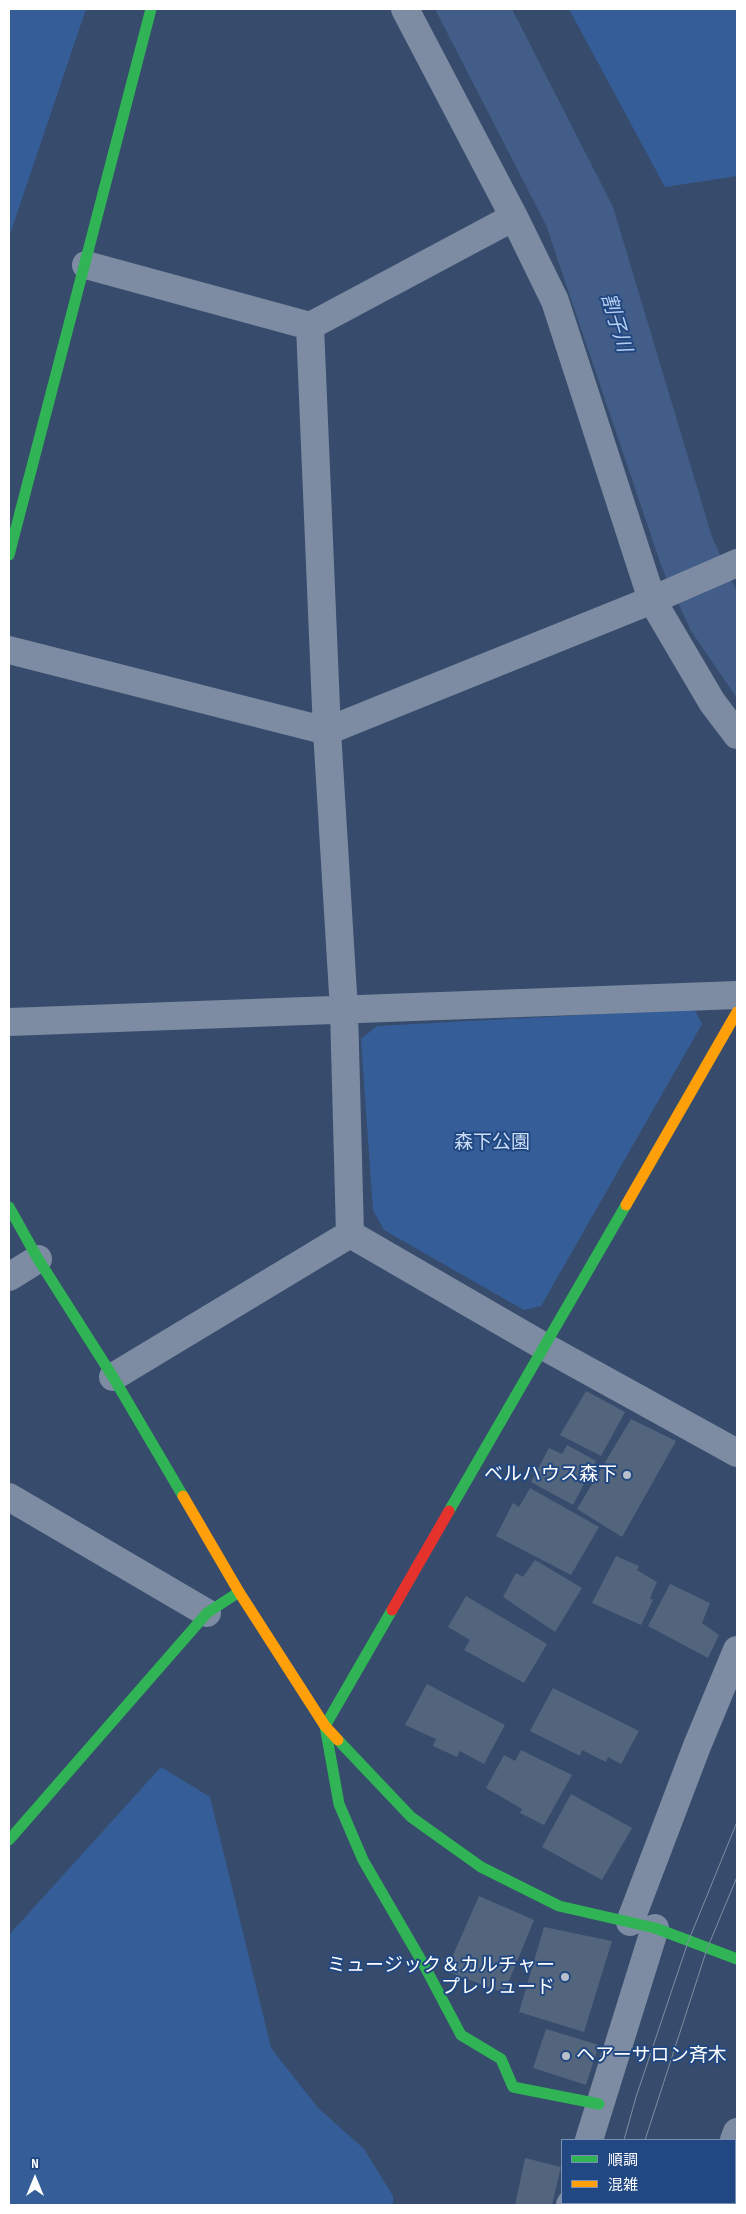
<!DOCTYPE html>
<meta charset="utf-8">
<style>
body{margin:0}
#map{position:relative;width:746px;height:2214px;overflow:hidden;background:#374c6c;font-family:"Sofia Sans Condensed","Noto Sans JP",sans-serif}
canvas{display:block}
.frame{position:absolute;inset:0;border:10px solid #fff;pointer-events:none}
.legend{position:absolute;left:561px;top:2139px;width:175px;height:65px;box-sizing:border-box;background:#214882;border:1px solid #7a91b4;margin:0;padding:6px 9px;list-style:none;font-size:15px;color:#fff}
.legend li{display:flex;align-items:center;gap:10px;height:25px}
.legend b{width:25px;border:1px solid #7a91b4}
.north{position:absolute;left:10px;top:2154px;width:50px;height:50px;-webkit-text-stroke:4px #214882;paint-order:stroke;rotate:0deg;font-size:14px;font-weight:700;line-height:20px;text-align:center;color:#fff}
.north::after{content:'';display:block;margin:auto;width:18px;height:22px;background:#fff;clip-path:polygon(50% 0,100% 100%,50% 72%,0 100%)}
</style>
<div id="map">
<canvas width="746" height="2214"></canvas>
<div class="frame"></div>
<ul class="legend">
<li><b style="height:6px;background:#30b455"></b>順調</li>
<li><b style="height:6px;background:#ff9f0a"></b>混雑</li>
</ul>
<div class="north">N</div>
</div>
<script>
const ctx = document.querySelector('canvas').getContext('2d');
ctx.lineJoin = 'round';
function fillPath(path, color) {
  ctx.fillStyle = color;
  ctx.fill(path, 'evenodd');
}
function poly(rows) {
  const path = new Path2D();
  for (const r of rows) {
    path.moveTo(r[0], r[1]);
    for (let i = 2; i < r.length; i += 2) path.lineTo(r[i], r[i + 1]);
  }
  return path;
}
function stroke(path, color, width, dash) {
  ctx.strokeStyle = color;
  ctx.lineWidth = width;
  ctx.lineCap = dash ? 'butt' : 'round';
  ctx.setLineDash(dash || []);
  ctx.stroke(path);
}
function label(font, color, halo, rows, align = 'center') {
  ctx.font = font + ' "Sofia Sans Condensed","Noto Sans JP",sans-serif';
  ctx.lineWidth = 4;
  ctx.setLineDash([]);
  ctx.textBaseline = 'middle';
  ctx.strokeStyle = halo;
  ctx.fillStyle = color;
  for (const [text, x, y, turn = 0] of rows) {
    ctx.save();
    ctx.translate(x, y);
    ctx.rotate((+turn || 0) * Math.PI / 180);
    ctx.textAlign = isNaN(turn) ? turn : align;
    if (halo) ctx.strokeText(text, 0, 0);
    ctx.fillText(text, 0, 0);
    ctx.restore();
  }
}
const green = poly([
 [9,9,86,9,9,237],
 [569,9,737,9,737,176,665,187],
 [694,1009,702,1024,541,1306,524,1310,384,1230,373,1210,361,1039,377,1026],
 [161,1767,210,1797,271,2048,318,2108,364,2149,393,2196,393,2205,9,2205,9,1935]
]);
const water = poly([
 [435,9,512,9,613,207,712,537,737,592,737,698,691,631,662,568,546,225]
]);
const building = poly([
 [586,1391,625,1412,601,1456,560,1435],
 [631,1419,676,1441,622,1537,577,1509],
 [567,1445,596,1461,573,1505,531,1482,549,1448,562,1454],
 [530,1488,599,1527,571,1575,496,1536,513,1503,519,1507],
 [616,1556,639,1566,637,1570,657,1582,650,1598,653,1600,641,1625,592,1603],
 [535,1560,582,1588,555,1632,503,1597,516,1573,523,1577],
 [670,1584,710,1603,702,1623,719,1635,708,1658,648,1626],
 [466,1596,547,1644,524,1683,464,1650,470,1640,448,1627],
 [427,1684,505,1725,484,1764,460,1751,457,1757,433,1746,436,1739,405,1725],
 [553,1688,639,1731,621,1764,608,1757,606,1762,582,1750,580,1756,530,1731],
 [521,1750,572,1775,544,1825,520,1813,522,1809,486,1788,504,1755,515,1761],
 [571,1794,632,1828,602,1880,542,1847],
 [479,1896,534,1920,504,1993,446,1971],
 [544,1927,612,1941,584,2032,519,2012],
 [546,2029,599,2045,586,2085,533,2068],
 [525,2158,561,2167,552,2205,515,2205]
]);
const street = poly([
 [405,9,514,217,555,301,652,600,712,702,737,735],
 [86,265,310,326,514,217],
 [310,326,327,731,344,1010,350,1234],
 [9,650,327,731,652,600,737,563],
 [9,1022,737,995],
 [9,1277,38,1259],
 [113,1377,350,1234,545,1347,737,1453],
 [9,1497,207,1613],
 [630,1922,697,1746,737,1650],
 [589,2140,655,1928],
 [734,2140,737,2132],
 [570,2205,571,2203],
 [710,2205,710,2203]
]);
const fast = poly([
 [9,555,151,9],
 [9,1207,38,1259,113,1377,183,1496],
 [449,1511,626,1205],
 [392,1610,325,1726,339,1804,363,1860,425,1967,461,2035,501,2059,513,2087,599,2104],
 [338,1740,411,1817,481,1867,559,1906,655,1928,737,1959],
 [9,1840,207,1613,239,1592]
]);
const slow = poly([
 [626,1205,737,1012],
 [183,1496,239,1592,325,1726,338,1740]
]);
const jam = poly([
 [392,1610,449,1511]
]);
const tram = poly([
 [624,2140,636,2097,688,1942,737,1822],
 [645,2140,707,1949,737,1877],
 [607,2205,608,2203],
 [626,2205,627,2203]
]);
const markers = [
 [627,1475,5,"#b9c0cc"],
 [565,1977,5,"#b9c0cc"],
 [566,2056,5,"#b9c0cc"]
];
const parkNames = [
 ["森下公園",492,1143]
];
const poiNames = [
 ["ベルハウス森下",617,1475],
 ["ミュージック＆カルチャー",555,1966],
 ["プレリュード",555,1988],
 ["ヘアーサロン斉木",576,2056,"left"]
];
const waterNames = [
 ["割子川",615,323,73]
];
fillPath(green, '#355e99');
fillPath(water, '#425d87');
fillPath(building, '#53647d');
stroke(street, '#7d8ca2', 28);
stroke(fast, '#30b455', 11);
stroke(slow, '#ff9f0a', 11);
stroke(jam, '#e5322d', 11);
stroke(tram, '#7e8da2', 1);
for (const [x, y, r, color] of markers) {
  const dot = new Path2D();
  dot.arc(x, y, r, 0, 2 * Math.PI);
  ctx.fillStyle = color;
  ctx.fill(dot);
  stroke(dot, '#214882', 2);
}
label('19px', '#ccdef6', '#214882', parkNames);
label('19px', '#fff', '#214882', poiNames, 'right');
label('italic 20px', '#b4cdf0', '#214882', waterNames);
</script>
